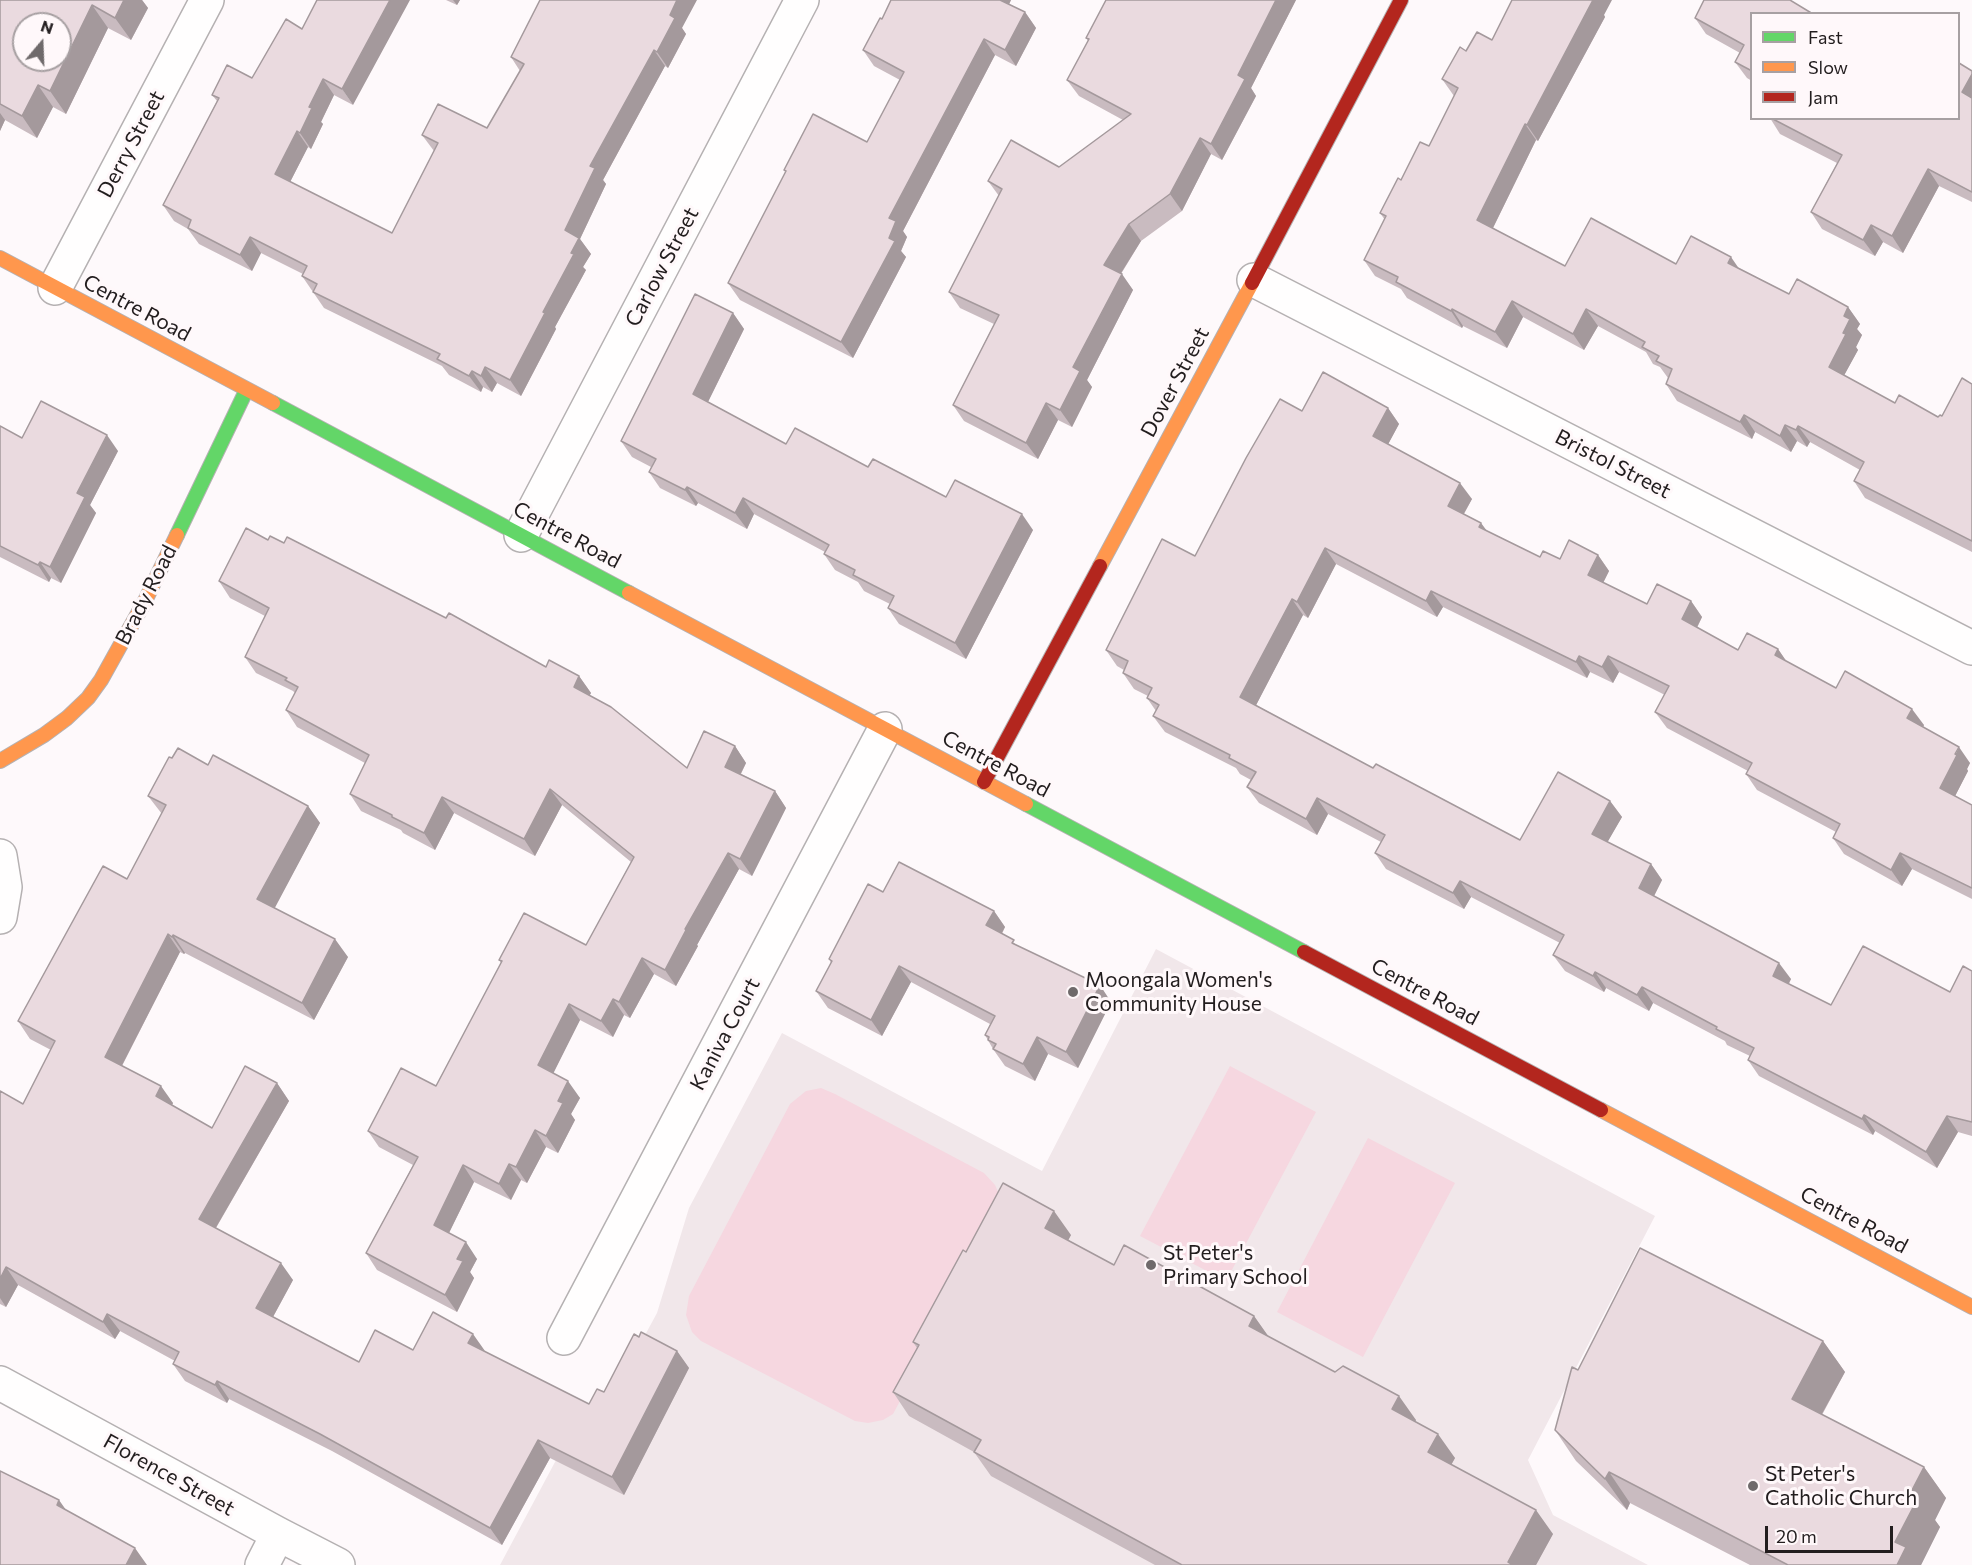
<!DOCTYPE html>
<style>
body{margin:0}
#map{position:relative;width:1972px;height:1565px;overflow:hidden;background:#fef9fb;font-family:Commissioner,sans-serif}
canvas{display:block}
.legend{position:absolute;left:1750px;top:12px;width:210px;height:108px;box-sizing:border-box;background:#fff8fa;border:2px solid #a7a0a2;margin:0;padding:8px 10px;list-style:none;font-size:18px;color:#221d1e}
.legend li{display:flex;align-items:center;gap:12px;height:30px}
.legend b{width:30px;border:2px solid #a7a0a2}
.north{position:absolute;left:12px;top:12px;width:60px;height:60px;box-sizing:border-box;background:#fff8fa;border:2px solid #a7a0a2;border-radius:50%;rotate:19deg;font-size:16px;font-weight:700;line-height:24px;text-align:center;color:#221d1e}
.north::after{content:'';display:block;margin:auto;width:21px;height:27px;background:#6f6a6b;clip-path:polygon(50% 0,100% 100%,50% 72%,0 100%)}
.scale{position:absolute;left:1765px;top:1526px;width:128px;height:27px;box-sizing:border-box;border:3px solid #221d1e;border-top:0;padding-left:8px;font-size:18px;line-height:21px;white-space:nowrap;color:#221d1e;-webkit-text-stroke:4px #fff8fa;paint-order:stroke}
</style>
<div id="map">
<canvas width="1972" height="1565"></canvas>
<ul class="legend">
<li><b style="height:8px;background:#63d668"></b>Fast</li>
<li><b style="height:8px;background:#ff974d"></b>Slow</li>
<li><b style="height:8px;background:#b3261e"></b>Jam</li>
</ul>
<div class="north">N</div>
<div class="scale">20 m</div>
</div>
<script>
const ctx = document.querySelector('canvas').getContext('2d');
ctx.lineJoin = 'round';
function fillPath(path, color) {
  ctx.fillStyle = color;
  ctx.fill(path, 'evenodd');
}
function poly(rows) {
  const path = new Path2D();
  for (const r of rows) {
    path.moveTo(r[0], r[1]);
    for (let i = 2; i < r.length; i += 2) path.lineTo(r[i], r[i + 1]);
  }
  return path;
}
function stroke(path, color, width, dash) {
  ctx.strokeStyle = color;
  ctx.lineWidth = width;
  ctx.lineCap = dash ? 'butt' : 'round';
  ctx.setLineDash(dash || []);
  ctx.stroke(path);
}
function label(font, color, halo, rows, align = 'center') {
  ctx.font = font + ' Commissioner,sans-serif';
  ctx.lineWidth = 6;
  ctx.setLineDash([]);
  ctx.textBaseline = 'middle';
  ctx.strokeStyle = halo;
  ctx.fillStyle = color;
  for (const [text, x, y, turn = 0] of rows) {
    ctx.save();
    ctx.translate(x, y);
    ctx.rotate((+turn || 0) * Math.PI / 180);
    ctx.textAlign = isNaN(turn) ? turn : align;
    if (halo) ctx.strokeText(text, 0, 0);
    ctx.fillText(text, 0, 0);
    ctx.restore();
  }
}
const built = poly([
 [1156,949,1655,1216,1528,1460,1553,1515,1648,1565,500,1565,578,1419,595,1427,657,1313,689,1208,782,1033,1042,1171]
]);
const green = poly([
 [1230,1066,1316,1112,1226,1281,1140,1236],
 [821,1088,835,1094,984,1173,995,1185,1002,1201,998,1219,893,1414,883,1420,868,1423,855,1421,701,1341,692,1332,686,1315,689,1296,790,1104,806,1091],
 [1368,1138,1455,1183,1363,1357,1277,1312]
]);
const street = poly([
 [1254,280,1972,648],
 [55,288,207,0],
 [521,535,802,0],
 [0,856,5,887,0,917],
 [564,1338,885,729],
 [0,1383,278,1534,338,1565],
 [262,1565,278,1534]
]);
const fast = poly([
 [273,403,629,593],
 [177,535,246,391],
 [1026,804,1304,952]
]);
const slow = poly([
 [0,258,273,403],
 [1100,566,1252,283],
 [629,593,1026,804],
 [0,761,44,735,67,718,88,698,101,680,145,601,177,535],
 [1601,1110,1972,1307]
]);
const jam = poly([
 [1252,283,1401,0],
 [984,782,1100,566],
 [1304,952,1601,1110]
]);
const wall = poly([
 [0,0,142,0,148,8,131,40,108,28,66,114,53,107,37,138,5,120,0,131],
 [446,0,460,0,457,5],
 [891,0,1011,0,1009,4,1025,12,1036,28,1016,66,995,55,903,231,907,237,901,251,906,257,853,358,740,300,728,283,786,173,784,170,867,142,900,80,874,66,863,50,882,19],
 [1106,0,1296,0,1251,88,1256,96,1222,160,1211,154,1182,211,1141,241,1121,274,1133,290,1087,380,1092,387,1072,427,1058,420,1038,459,964,421,953,405,994,324,960,308,949,292,999,196,988,181,1059,167,1123,120,1079,96,1067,80,1088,41,1086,38],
 [1752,14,1752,81,1747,78,1735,62,1740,53,1706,34,1695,18],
 [1604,15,1605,17,1538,141,1536,140,1493,228,1565,266,1676,264,1739,268,1789,294,1848,307,1860,324,1857,329,1862,335,1856,347,1858,350,1844,375,1895,403,1938,417,1942,416,1972,384,1972,552,1865,498,1854,481,1860,470,1810,442,1807,447,1797,441,1791,452,1755,432,1752,439,1677,401,1666,384,1668,378,1660,367,1653,364,1646,352,1598,326,1584,350,1523,317,1507,348,1463,326,1462,328,1407,298,1401,289,1375,276,1364,260,1385,220,1380,213,1401,180,1429,146,1454,96,1442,79,1466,51,1492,40],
 [682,28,686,34,668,68,665,66,603,180,606,184,580,239,591,254,583,267,586,270,555,327,556,329,521,396,497,383,492,392,483,387,481,392,449,375,442,366,324,308,302,276,303,274,261,253,252,271,199,244,188,229,174,221,163,205,217,101,212,95,252,78,302,29,353,105,334,95,321,122,323,124,311,149,308,147,290,182,392,233,434,151,422,135,487,128,520,71,511,57],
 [1972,71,1972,202,1939,186,1903,253,1883,242,1875,256,1822,229,1811,212,1837,163,1780,134,1770,118,1959,118],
 [733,313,744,329,708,402,786,444,868,467,1033,530,966,659,899,624,888,608,890,604,864,591,858,582,835,570,824,554,825,552,754,514,747,529,698,503,696,506,660,488,649,472,651,467,632,457,621,441],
 [1388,408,1399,424,1388,444,1472,499,1464,514,1481,523,1486,531,1540,557,1560,559,1598,555,1609,571,1603,583,1647,604,1691,601,1702,617,1697,628,1738,650,1778,649,1786,661,1836,688,1924,725,1923,727,1970,763,1967,769,1968,771,1955,796,1972,805,1972,899,1912,869,1902,886,1844,854,1833,838,1836,832,1757,790,1746,774,1748,771,1667,728,1655,712,1665,695,1619,672,1613,683,1590,672,1587,678,1443,607,1437,617,1336,564,1308,618,1303,615,1256,705,1373,768,1520,840,1610,801,1622,817,1607,842,1651,864,1662,880,1654,896,1791,979,1789,984,1831,1005,1950,992,1972,971,1972,1136,1958,1132,1937,1168,1875,1131,1873,1135,1759,1076,1748,1060,1750,1056,1727,1045,1725,1041,1653,1003,1649,1011,1606,988,1604,992,1565,971,1553,955,1560,943,1471,897,1464,909,1386,869,1375,853,1381,842,1328,814,1317,835,1259,803,1247,787,1251,780,1240,774,1236,768,1165,732,1153,716,1156,711,1147,698,1148,696,1134,689,1123,673,1124,670,1117,666,1106,650,1195,556,1302,411],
 [0,426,22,438,118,451,90,505,96,513,61,583,51,578,49,582,0,557],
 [268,540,284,543,446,618,546,667,579,676,591,693,589,695,687,768,735,746,746,763,741,774,775,791,786,808,752,876,739,869,697,945,698,946,676,986,654,974,630,1018,624,1015,613,1037,580,1020,553,1073,580,1098,571,1114,575,1120,558,1153,546,1147,527,1183,521,1180,511,1200,474,1182,449,1233,477,1259,470,1272,474,1278,457,1312,377,1270,366,1253,413,1165,379,1147,368,1131,436,1086,501,963,499,960,586,945,631,862,562,805,535,856,454,813,435,850,403,833,401,830,361,811,350,794,365,763,297,727,286,710,295,693,293,691,256,673,245,657,265,616,230,598,219,581],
 [172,758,208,765,308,806,320,823,274,908,348,957,314,1020,185,953,184,954,180,952,122,1066,173,1103,172,1105,212,1128,277,1083,289,1101,216,1228,293,1280,273,1317,359,1362,413,1350,485,1352,589,1404,604,1392,639,1337,677,1351,689,1368,624,1495,550,1458,502,1545,332,1451,229,1399,227,1403,185,1381,173,1364,175,1361,120,1331,115,1339,18,1285,6,1307,0,1304,0,1091,23,1104,51,1050,30,1039,18,1021,127,879,162,814,148,796],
 [883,892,994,911,1005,927,1002,934,1018,946,1111,1002,1078,1068,1048,1054,1035,1081,1005,1066,993,1049,985,1035,990,1024,911,982,882,1036,828,1008,816,991,831,963,829,959],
 [1071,1235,1068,1240,1114,1265,1254,1316,1268,1336,1416,1420,1415,1422,1455,1458,1451,1465,1553,1534,1536,1565,1155,1565,991,1476,974,1452,909,1416,893,1392,917,1348,913,1342,966,1252],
 [1823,1341,1845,1372,1822,1415,1924,1467,1946,1498,1935,1520,1940,1527,1921,1565,1750,1565,1630,1503,1627,1510,1576,1461,1555,1430,1578,1370]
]);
const shadedWall = poly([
 [124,0,142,0,148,8,131,40,115,18],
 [390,0,410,0,353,105,342,89],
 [453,0,460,0,457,5],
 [677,0,697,0,682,28,686,34,668,68,657,52,670,15],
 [996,0,1011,0,1005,13],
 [1276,0,1296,0,1251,88,1256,96,1222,160,1211,144,1238,75],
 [1592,0,1612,0,1604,15,1605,17,1538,141,1527,125],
 [92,5,108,28,66,114,50,91],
 [1025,12,1036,28,1016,66,1005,50],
 [984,39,995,55,903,231,907,237,901,251,906,257,853,358,841,342,889,238,889,218],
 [654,50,665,66,603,180,606,184,580,239,591,254,583,267,586,270,555,327,556,329,521,396,510,380,571,253,565,230,590,166],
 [1972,74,1972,107,1962,92],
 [323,79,334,95,321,122,323,124,311,149,300,133,309,107],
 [38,85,53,107,37,138,22,116],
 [0,113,5,120,0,131],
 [1525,124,1536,140,1489,236,1477,220],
 [297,131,308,147,286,190,275,174],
 [1200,138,1211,154,1182,211,1170,194],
 [1928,169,1939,186,1903,253,1892,236],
 [1129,224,1141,241,1116,281,1104,265],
 [1871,225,1883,242,1875,256,1863,240],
 [250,237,261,253,252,271,240,255],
 [1731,257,1742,273,1728,263],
 [1122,274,1133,290,1087,380,1092,387,1072,427,1060,410,1073,367],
 [1512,301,1523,317,1507,348,1495,332],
 [1848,307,1860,324,1857,329,1862,335,1856,347,1858,350,1840,383,1829,367,1843,333,1844,316],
 [1452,309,1463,326,1462,328,1451,311],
 [1586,309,1598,326,1584,350,1573,334],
 [733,313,744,329,704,410,693,394],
 [485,367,497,383,492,392,481,376],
 [472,371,483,387,481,392,469,376],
 [1046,403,1058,420,1038,459,1026,443],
 [1388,408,1399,424,1384,452,1373,436],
 [1744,415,1755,432,1752,439,1740,422],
 [1785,425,1797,441,1791,452,1780,436],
 [1798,426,1810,442,1807,447,1796,430],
 [107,435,118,451,90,505,96,513,61,583,50,567,77,493],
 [1460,483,1472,499,1459,522,1448,506],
 [687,487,698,503,696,506,685,490],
 [743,498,754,514,747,529,735,513],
 [1022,514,1033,530,966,659,955,643],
 [1481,523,1493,539,1479,527],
 [1325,548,1336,564,1308,618,1297,602],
 [1598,555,1609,571,1599,591,1588,575],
 [40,562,51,578,49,582,38,565],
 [1431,591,1443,607,1437,617,1426,601],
 [1292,599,1303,615,1252,713,1240,697],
 [1691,601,1702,617,1693,635,1682,619],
 [1778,649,1789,665,1775,655],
 [1579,656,1590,672,1587,678,1576,662],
 [1608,656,1619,672,1613,683,1602,667],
 [579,676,591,693,585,704,574,687],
 [1912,709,1924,725,1919,734,1907,718],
 [735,746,746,763,736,783,725,767],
 [1959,747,1970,763,1967,769,1968,771,1951,804,1940,788],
 [550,789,562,805,535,856,524,839],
 [775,791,786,808,752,876,740,859],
 [442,797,454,813,435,850,424,833],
 [1317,798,1328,814,1317,835,1306,819],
 [1610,801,1622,817,1603,850,1592,834],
 [308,806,320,823,270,917,257,899],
 [728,853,739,869,697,945,698,946,676,986,665,970,685,929],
 [1900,853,1912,869,1902,886,1891,870],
 [1651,864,1662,880,1650,904,1639,888],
 [1460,881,1471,897,1464,909,1453,893],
 [994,911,1005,927,997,942,986,925],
 [168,934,180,952,117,1075,105,1057],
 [173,935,185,953,184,954,172,937],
 [335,939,348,957,314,1020,302,1003],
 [642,958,654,974,630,1018,619,1002],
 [1779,963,1791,979,1784,992,1773,976],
 [899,966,911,982,882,1036,871,1020],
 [1595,972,1606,988,1604,992,1593,976],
 [1100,985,1111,1002,1078,1068,1066,1052],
 [1642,987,1653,1003,1649,1011,1637,995],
 [613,999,624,1015,613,1037,601,1021],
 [569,1004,580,1020,549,1082,538,1065],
 [1037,1037,1048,1054,1035,1081,1023,1064],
 [568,1081,580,1098,571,1114,575,1120,558,1153,546,1136,558,1101],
 [277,1083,289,1101,211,1236,199,1219],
 [161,1086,173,1103,168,1113,156,1096],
 [1864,1115,1875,1131,1873,1135,1862,1119],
 [1947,1116,1958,1132,1937,1168,1926,1152],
 [535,1130,546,1147,527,1183,516,1167],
 [509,1164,521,1180,511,1200,499,1184],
 [463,1165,474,1182,445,1241,434,1225],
 [1054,1211,1071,1235,1062,1252,1045,1228],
 [466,1242,477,1259,470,1272,474,1278,457,1312,445,1295,457,1259],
 [281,1263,293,1280,268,1326,256,1308],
 [6,1267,18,1285,6,1307,0,1298,0,1279],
 [107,1314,120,1331,115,1339,103,1322],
 [1254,1316,1271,1340,1249,1326],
 [473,1334,485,1351,468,1343],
 [1823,1341,1845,1372,1813,1430,1792,1399],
 [677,1351,689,1368,624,1495,612,1477],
 [217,1381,229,1399,227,1403,215,1385],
 [1399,1396,1416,1420,1409,1433,1392,1409],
 [1438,1434,1455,1458,1445,1476,1428,1452],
 [538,1440,550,1458,502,1545,490,1528],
 [1924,1467,1946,1498,1935,1520,1940,1527,1921,1565,1897,1565,1895,1542,1911,1492],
 [1609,1472,1630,1503,1627,1510,1605,1479],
 [59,1500,71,1517,57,1505],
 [1536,1510,1553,1534,1536,1565,1510,1565,1508,1562],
 [135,1548,147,1565,126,1565]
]);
const building = poly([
 [0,0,124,0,115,18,92,5,50,91,38,85,22,116,0,104,0,0],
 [24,24,60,24,60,60,24,60,24,24],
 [317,0,390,0,342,89,323,79,309,107,312,108,300,133,297,131,275,174,392,233,438,143,422,135,438,104,487,128,524,64,511,57,540,0,677,0,670,15,675,18,657,52,654,50,590,166,595,168,565,230,579,238,571,253,574,254,543,312,545,313,510,380,485,367,481,376,472,371,469,376,437,359,440,354,313,292,317,284,302,276,307,266,250,237,240,255,188,228,191,220,163,205,219,98,212,95,227,65,252,78,286,19,302,29,317,0],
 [891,0,1000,0,1025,12,1005,50,984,39,889,218,896,221,889,238,895,241,841,342,728,283,786,171,784,170,813,114,867,142,904,72,863,50,880,18,882,19,891,0],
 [1106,0,1276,0,1238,75,1245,79,1211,144,1200,138,1170,194,1129,224,1104,265,1122,274,1073,367,1080,371,1060,410,1046,403,1026,443,953,405,999,315,949,292,1002,189,988,181,1011,140,1059,167,1131,114,1067,80,1089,39,1086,38,1106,0],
 [1512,0,1593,0,1527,125,1525,124,1477,220,1565,266,1591,218,1676,264,1691,236,1731,257,1728,263,1789,294,1797,279,1848,307,1844,316,1850,319,1843,333,1846,334,1829,367,1895,403,1899,395,1938,417,1940,415,1942,416,1962,378,1972,384,1972,541,1854,481,1864,462,1798,426,1796,430,1785,425,1780,436,1744,415,1740,422,1666,384,1672,369,1656,361,1659,356,1642,347,1645,342,1586,309,1573,334,1512,301,1495,332,1452,309,1451,311,1396,282,1398,277,1364,260,1386,216,1380,213,1398,178,1401,180,1420,142,1429,146,1458,88,1442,79,1460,47,1466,51,1477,32,1492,40,1512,0],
 [1704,0,1790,0,1813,14,1752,14,1752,71,1735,62,1744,45,1695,18,1704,0],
 [1959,63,1972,71,1972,74,1962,92,1972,98,1972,192,1928,169,1892,236,1871,225,1863,240,1811,212,1842,155,1771,118,1959,118,1959,63],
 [695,294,733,313,693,394,786,444,795,428,868,467,873,459,946,497,955,480,1022,514,955,643,888,608,894,596,853,575,855,570,824,554,829,545,743,498,735,513,687,487,685,490,649,472,656,459,621,441,695,294],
 [1323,372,1388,408,1373,436,1460,483,1448,506,1481,523,1479,527,1540,557,1543,551,1560,559,1569,540,1598,555,1588,575,1647,604,1657,584,1691,601,1682,619,1738,650,1747,633,1778,649,1775,655,1836,688,1845,671,1912,709,1907,718,1959,747,1955,754,1957,755,1940,788,1972,805,1972,888,1900,853,1891,870,1833,838,1840,824,1746,774,1752,763,1655,712,1669,686,1608,656,1602,667,1579,656,1576,662,1431,591,1426,601,1325,548,1297,602,1292,599,1240,697,1373,768,1376,764,1520,840,1558,772,1610,801,1592,834,1651,864,1639,888,1779,963,1773,976,1831,1005,1863,946,1950,992,1963,966,1972,971,1972,1122,1947,1116,1926,1152,1864,1115,1862,1119,1748,1060,1754,1048,1716,1029,1717,1027,1642,987,1637,995,1595,972,1593,976,1553,955,1564,935,1460,881,1453,893,1375,853,1385,835,1317,798,1306,819,1247,787,1256,772,1229,758,1230,755,1153,716,1159,705,1147,698,1152,688,1123,673,1128,661,1106,650,1162,539,1195,556,1246,458,1280,399,1302,411,1323,372],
 [41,401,107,435,77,493,85,497,50,567,40,562,38,565,0,546,0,426,22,438,41,401],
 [246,528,268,540,270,536,284,543,287,537,446,618,449,613,546,667,549,660,579,676,574,687,611,707,687,768,704,731,735,746,725,767,775,791,740,859,728,853,685,929,686,930,665,970,642,958,619,1002,613,999,601,1021,569,1004,538,1065,568,1081,558,1101,563,1103,546,1136,535,1130,516,1167,509,1164,499,1184,463,1165,434,1225,466,1242,457,1259,463,1261,445,1295,366,1253,418,1157,368,1131,401,1068,436,1086,502,961,499,960,524,913,586,945,634,857,550,789,524,839,442,797,424,833,392,817,392,815,350,794,369,755,286,710,298,687,285,680,287,678,245,657,269,608,219,581,246,528],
 [178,748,208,765,213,755,308,806,257,899,335,939,302,1003,173,935,172,937,168,934,105,1057,161,1086,156,1096,212,1128,245,1066,277,1083,199,1219,281,1263,256,1308,359,1362,375,1330,413,1350,433,1312,473,1334,468,1343,589,1404,597,1389,604,1392,634,1334,639,1337,641,1332,677,1351,612,1477,538,1440,490,1528,320,1434,217,1381,215,1385,173,1364,179,1352,107,1314,103,1322,6,1267,0,1279,0,1091,23,1104,55,1041,18,1021,103,866,127,879,166,805,148,796,169,757,172,758,178,748],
 [899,862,994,911,986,925,1014,940,1012,943,1100,985,1066,1052,1037,1037,1023,1064,993,1049,996,1044,988,1040,989,1037,985,1035,995,1016,899,966,871,1020,816,991,832,961,829,959,868,884,883,892,899,862],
 [1003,1183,1054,1211,1045,1228,1114,1265,1124,1245,1254,1316,1249,1326,1335,1372,1343,1366,1399,1396,1392,1409,1438,1434,1428,1452,1536,1510,1508,1562,1513,1565,1182,1565,974,1452,981,1440,893,1392,919,1345,913,1342,963,1250,966,1252,1003,1183],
 [1640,1248,1823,1341,1792,1399,1924,1467,1911,1492,1919,1496,1895,1542,1906,1547,1897,1565,1788,1565,1609,1472,1605,1479,1555,1430,1572,1367,1578,1370,1640,1248],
 [0,1471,59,1500,57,1505,135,1548,126,1565,0,1565,0,1471]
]);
const markers = [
 [1073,992,6,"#6f6a6b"],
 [1151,1265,6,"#6f6a6b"],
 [1753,1486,6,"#6f6a6b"]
];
const streetNames = [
 ["Derry Street",131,144,-62],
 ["Carlow Street",662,267,-62],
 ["Centre Road",137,308,28],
 ["Dover Street",1175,382,-62],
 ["Bristol Street",1613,464,27],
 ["Centre Road",567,535,28],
 ["Brady Road",146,595,-63],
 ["Centre Road",996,764,28],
 ["Centre Road",1425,992,28],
 ["Kaniva Court",725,1034,-62],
 ["Centre Road",1854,1220,28],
 ["Florence Street",169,1475,29]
];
const poiNames = [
 ["Moongala Women's",1085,980],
 ["Community House",1085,1004],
 ["St Peter's",1163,1253],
 ["Primary School",1163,1277],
 ["St Peter's",1765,1474],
 ["Catholic Church",1765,1498]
];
fillPath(built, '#f1e7ea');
fillPath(green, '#f6d7e0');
stroke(street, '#b5b1b2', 36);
stroke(fast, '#b5b1b2', 16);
stroke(slow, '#b5b1b2', 16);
stroke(jam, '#b5b1b2', 16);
stroke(street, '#fffefe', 33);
stroke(fast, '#63d668', 14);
stroke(slow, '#ff974d', 14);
stroke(jam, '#b3261e', 14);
fillPath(wall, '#c9bbc0');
fillPath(shadedWall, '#a4999c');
fillPath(building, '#eadadf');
stroke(building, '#a4999c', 1.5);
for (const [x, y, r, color] of markers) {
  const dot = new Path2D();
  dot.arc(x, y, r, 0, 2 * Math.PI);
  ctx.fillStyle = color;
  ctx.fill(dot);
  stroke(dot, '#fff8fa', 2);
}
label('21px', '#221d1e', '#fff8fa', streetNames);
label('21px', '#221d1e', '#fff8fa', poiNames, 'left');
</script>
